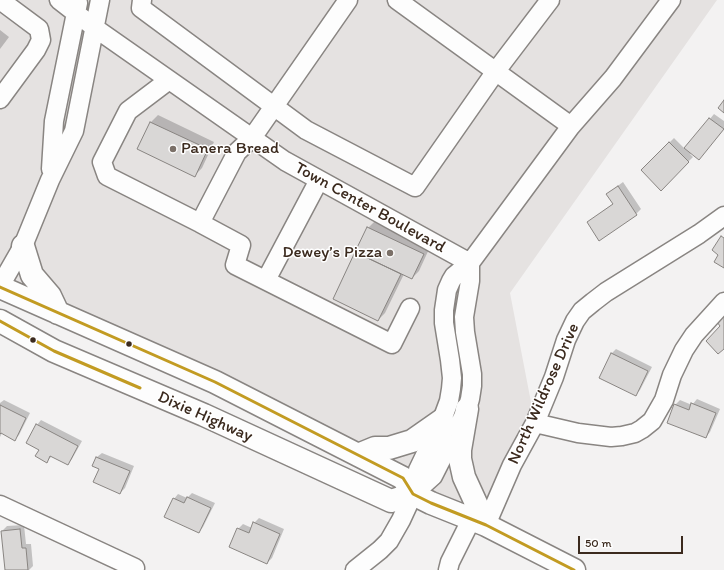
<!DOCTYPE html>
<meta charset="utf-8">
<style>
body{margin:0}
#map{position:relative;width:724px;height:570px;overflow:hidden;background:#f3f2f2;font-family:Itim,sans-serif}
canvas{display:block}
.scale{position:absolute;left:578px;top:536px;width:105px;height:18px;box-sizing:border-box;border:2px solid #3b2a1e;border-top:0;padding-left:5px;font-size:12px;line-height:14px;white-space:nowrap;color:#3b2a1e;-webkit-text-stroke:3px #fff;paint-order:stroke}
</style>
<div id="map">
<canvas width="724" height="570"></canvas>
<div class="scale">50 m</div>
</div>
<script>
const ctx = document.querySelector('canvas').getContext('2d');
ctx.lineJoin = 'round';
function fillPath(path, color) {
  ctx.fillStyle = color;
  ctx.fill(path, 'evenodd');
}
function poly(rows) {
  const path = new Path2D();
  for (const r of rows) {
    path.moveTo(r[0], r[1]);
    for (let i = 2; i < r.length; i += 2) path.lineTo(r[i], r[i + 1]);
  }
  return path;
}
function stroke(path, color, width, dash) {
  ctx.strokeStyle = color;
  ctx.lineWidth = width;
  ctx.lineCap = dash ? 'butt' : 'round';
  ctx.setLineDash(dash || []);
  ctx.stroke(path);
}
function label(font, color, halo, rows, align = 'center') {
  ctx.font = font + ' Itim,sans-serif';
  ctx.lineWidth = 3;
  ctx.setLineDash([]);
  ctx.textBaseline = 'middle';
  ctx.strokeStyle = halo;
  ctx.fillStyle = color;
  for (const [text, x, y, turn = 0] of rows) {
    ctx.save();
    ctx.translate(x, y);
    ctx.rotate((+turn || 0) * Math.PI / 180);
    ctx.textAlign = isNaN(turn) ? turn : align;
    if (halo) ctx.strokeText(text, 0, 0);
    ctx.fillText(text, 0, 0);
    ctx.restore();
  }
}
const built = poly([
 [0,0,717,0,510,293,535,423,486,525,403,478,0,287]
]);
const shadow = poly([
 [0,30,9,37,0,49],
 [714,114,724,121,724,129,703,154,691,153,690,154,693,157,661,189,642,170,674,138,685,149],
 [158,115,214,142,202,168,195,175,139,148,151,122],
 [623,182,641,209,636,214,600,239,588,222,614,203,607,194],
 [375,221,430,247,419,271,412,278,404,274,385,313,378,320,335,298,368,228],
 [616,349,652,367,640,390,635,395,611,354],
 [697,399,720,409,710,432,706,437,675,405,680,400,692,405],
 [4,400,30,413,19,435,15,439,2,433,0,437,0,403],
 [41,420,82,441,72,459,68,464,52,456,47,461,40,449,37,425],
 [102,453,134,466,125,488,120,493,100,468,94,466,97,457],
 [192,493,215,503,203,527,199,532,174,499,178,494,187,498],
 [259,518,284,529,272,558,267,563,238,529,243,524,252,528,254,523],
 [24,525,26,544,31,544,33,566,29,570,6,570,2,531,7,526]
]);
const building = poly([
 [724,100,724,113,718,108,724,100],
 [709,118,724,129,699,160,684,148,709,118],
 [150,122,208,149,195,177,137,149,150,122],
 [669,142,689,162,661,191,641,170,669,142],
 [618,186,637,215,599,241,587,222,613,204,606,194,618,186],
 [367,227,424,254,412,279,355,252,367,227],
 [721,236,724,238,724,268,714,262,718,255,712,250,721,236],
 [355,252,401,274,378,321,333,299,355,252],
 [724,315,724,349,718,354,706,341,720,326,717,322,724,315],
 [611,353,648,371,636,396,599,378,611,353],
 [691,403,716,413,706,438,667,423,674,404,689,410,691,403],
 [0,405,26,418,15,441,1,433,0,434,0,405],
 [36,424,78,446,68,465,50,456,47,463,35,456,39,450,26,443,36,424],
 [96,457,130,471,120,494,93,482,99,469,92,466,96,457],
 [187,497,211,508,199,533,164,517,173,498,184,503,187,497],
 [253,522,280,534,267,564,229,547,237,528,249,533,253,522],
 [20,529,22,548,26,548,28,570,5,570,1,531,20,529]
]);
const minor = poly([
 [0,0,39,29,41,40,36,50,0,99],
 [59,0,95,28,285,161,470,263],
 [142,0,141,8,306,130,415,187,496,71,550,0],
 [397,0,571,126],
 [169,80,128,111,102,162,107,176,200,223,241,245,235,265,392,344,410,308],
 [51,169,54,121,78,3],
 [200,223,237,152,252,138,348,0],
 [266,280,319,180],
 [0,286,23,246,50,180,74,131,100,0],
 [535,423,578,433,611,437,622,436,635,433,642,429,652,421,664,400,672,375,684,350,694,335,724,302],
 [413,494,433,476,467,409,470,399,472,386,472,374,465,332,464,317,470,281,470,263],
 [0,505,135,568],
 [486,525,512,465,535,423,554,377,566,340,575,321,582,311,593,302,606,292,699,234,724,216],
 [355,570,380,550,389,541,401,520,413,494,418,470,442,420,449,401,451,389,452,378,450,360,444,323,444,310,447,290,451,281,454,276,470,263,571,126,613,78,671,0],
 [448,570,450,562,472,518]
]);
const major = poly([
 [23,246,32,275,50,296,58,313],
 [0,287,215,382,403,478,413,494,431,503,486,525,574,570],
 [0,321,54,351,204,415,391,501,413,494],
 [467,409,460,450,460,459,464,477,486,525],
 [358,455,375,448,389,448,412,441,442,420]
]);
const bus1 = poly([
 [0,287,215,382,403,478,413,494,431,503,486,525,574,570],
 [0,321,54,351,140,388]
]);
const markers = [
 [173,149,4,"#7b7068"],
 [390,253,4,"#7b7068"],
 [33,340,3.5,"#3b2a1e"],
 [129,344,3.5,"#3b2a1e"]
];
const poiNames = [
 ["Panera Bread",181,149],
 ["Dewey’s Pizza",382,253,"right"]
];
const streetNames = [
 ["Town Center Boulevard",370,208,29],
 ["North Wildrose Drive",544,394,-66],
 ["Dixie Highway",205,417,24]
];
fillPath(built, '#e5e2e1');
fillPath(shadow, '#0003');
fillPath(building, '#d9d7d6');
stroke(building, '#898582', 1);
stroke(minor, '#898582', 21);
stroke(major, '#898582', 25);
stroke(minor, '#fdfdfd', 18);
stroke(major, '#fdfdfd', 22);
stroke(bus1, '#c29b22', 3);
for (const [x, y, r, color] of markers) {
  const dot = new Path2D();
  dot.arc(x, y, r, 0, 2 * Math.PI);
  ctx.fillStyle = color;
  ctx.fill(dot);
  stroke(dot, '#fff', 1.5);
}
label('17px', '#3b2a1e', '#fff', poiNames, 'left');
label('17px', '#3b2a1e', '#fff', streetNames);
</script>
